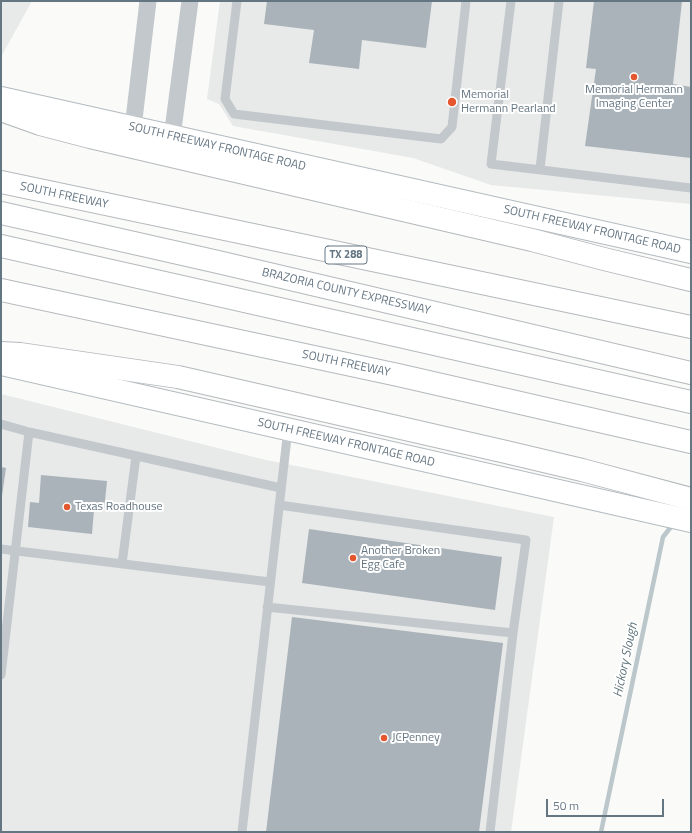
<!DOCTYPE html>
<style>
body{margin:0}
#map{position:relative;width:692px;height:833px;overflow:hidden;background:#fafaf8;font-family:"Titillium Web",sans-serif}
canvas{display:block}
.frame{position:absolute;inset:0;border:2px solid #657683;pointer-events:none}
.scale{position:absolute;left:546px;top:799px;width:118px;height:18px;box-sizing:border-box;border:2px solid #657683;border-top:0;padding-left:5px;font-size:12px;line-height:14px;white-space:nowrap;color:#657683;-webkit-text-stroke:3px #fff;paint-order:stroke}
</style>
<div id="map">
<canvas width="692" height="833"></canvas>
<div class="frame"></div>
<div class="scale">50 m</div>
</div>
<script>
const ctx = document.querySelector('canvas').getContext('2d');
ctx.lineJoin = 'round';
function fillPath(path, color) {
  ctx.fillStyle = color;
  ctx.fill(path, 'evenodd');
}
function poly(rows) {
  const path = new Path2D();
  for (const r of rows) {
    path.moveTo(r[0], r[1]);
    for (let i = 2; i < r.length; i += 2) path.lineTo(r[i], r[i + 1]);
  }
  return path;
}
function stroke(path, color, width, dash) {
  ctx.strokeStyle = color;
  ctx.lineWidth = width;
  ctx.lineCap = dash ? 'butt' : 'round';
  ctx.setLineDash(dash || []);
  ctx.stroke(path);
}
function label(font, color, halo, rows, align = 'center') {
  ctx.font = font + ' "Titillium Web",sans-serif';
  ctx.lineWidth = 4;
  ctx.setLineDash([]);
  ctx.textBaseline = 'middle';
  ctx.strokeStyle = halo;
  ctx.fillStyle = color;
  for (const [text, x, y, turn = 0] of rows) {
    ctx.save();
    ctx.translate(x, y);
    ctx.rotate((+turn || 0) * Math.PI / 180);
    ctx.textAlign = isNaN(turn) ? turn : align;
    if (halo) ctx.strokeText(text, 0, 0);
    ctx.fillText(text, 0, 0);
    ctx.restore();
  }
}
const built = poly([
 [1,1,32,1,1,57],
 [220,1,691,1,691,204,491,185,413,158,233,126,219,104,207,99],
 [1,394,266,460,554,517,511,832,1,832]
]);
const stream = poly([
 [601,832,663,537,674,523]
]);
const building = poly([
 [267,1,432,1,426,48,362,40,359,69,309,63,314,30,264,24],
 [594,1,682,1,673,84,691,87,691,158,585,146,596,69,586,68],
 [1,467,6,468,2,496,1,496],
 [41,475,107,481,104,511,94,510,92,534,28,527,30,502,39,503],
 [309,529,502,557,495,610,302,583],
 [292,617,503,643,479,832,266,832]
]);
const lane = poly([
 [237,1,225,99,234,114,441,139,452,127,466,1],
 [511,1,491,164,691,188],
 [540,169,559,1],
 [1,424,29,432,281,488],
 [279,505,526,540,513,633,490,832],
 [1,549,270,582],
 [122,564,136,456],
 [267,607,513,633],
 [1,675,29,432],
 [242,832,288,429]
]);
const street = poly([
 [133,128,148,1],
 [172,137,190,1]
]);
const secondary = poly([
 [1,98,691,252],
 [1,364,691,521]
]);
const highway = poly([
 [1,110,40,124,90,137,532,240,604,259,691,280],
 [1,182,691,327],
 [1,213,218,262,691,373],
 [1,246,691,402],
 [1,290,398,375,691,442],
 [1,353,20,354,178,377,506,452,582,470,691,499]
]);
const markers = [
 [634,77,4,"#e4572e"],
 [452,102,5,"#e4572e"],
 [67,507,4,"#e4572e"],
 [353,558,4,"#e4572e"],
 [384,738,4,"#e4572e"]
];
const shields = [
 [346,255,42]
];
const shieldNames = [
 ["TX 288",346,255]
];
const poiNames = [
 ["Memorial Hermann",634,90,"center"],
 ["Imaging Center",634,104,"center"],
 ["Memorial",461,95],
 ["Hermann Pearland",461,109],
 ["Texas Roadhouse",75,507],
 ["Another Broken",361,551],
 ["Egg Cafe",361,565],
 ["JCPenney",392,738]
];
const streetNames = [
 ["SOUTH FREEWAY FRONTAGE ROAD",217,147,13],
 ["SOUTH FREEWAY",64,196,12],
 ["SOUTH FREEWAY FRONTAGE ROAD",592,230,13],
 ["BRAZORIA COUNTY EXPRESSWAY",346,292,13],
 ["SOUTH FREEWAY",346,364,12],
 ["SOUTH FREEWAY FRONTAGE ROAD",346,443,13]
];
const waterNames = [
 ["Hickory Slough",626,660,-78]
];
fillPath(built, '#e8e9e9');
stroke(stream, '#bbc7cb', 4.5);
fillPath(building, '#aab3b9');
stroke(secondary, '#b3babf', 24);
stroke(highway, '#b4b9bd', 24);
stroke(lane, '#c3c8cc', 9);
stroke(street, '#c3c8cc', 17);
stroke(secondary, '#fff', 22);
stroke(highway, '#fff', 22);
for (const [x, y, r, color] of markers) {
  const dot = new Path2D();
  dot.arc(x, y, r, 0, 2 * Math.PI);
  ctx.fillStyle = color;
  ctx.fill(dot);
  stroke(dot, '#fff', 1.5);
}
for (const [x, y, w] of shields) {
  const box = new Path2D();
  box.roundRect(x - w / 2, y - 9, w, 18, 3);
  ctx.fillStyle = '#fff';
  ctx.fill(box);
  stroke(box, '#657683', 1);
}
label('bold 11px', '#657683', null, shieldNames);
label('12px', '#657683', '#fff', poiNames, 'left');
label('12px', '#657683', '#fff', streetNames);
label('italic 13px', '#60757c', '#fff', waterNames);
</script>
